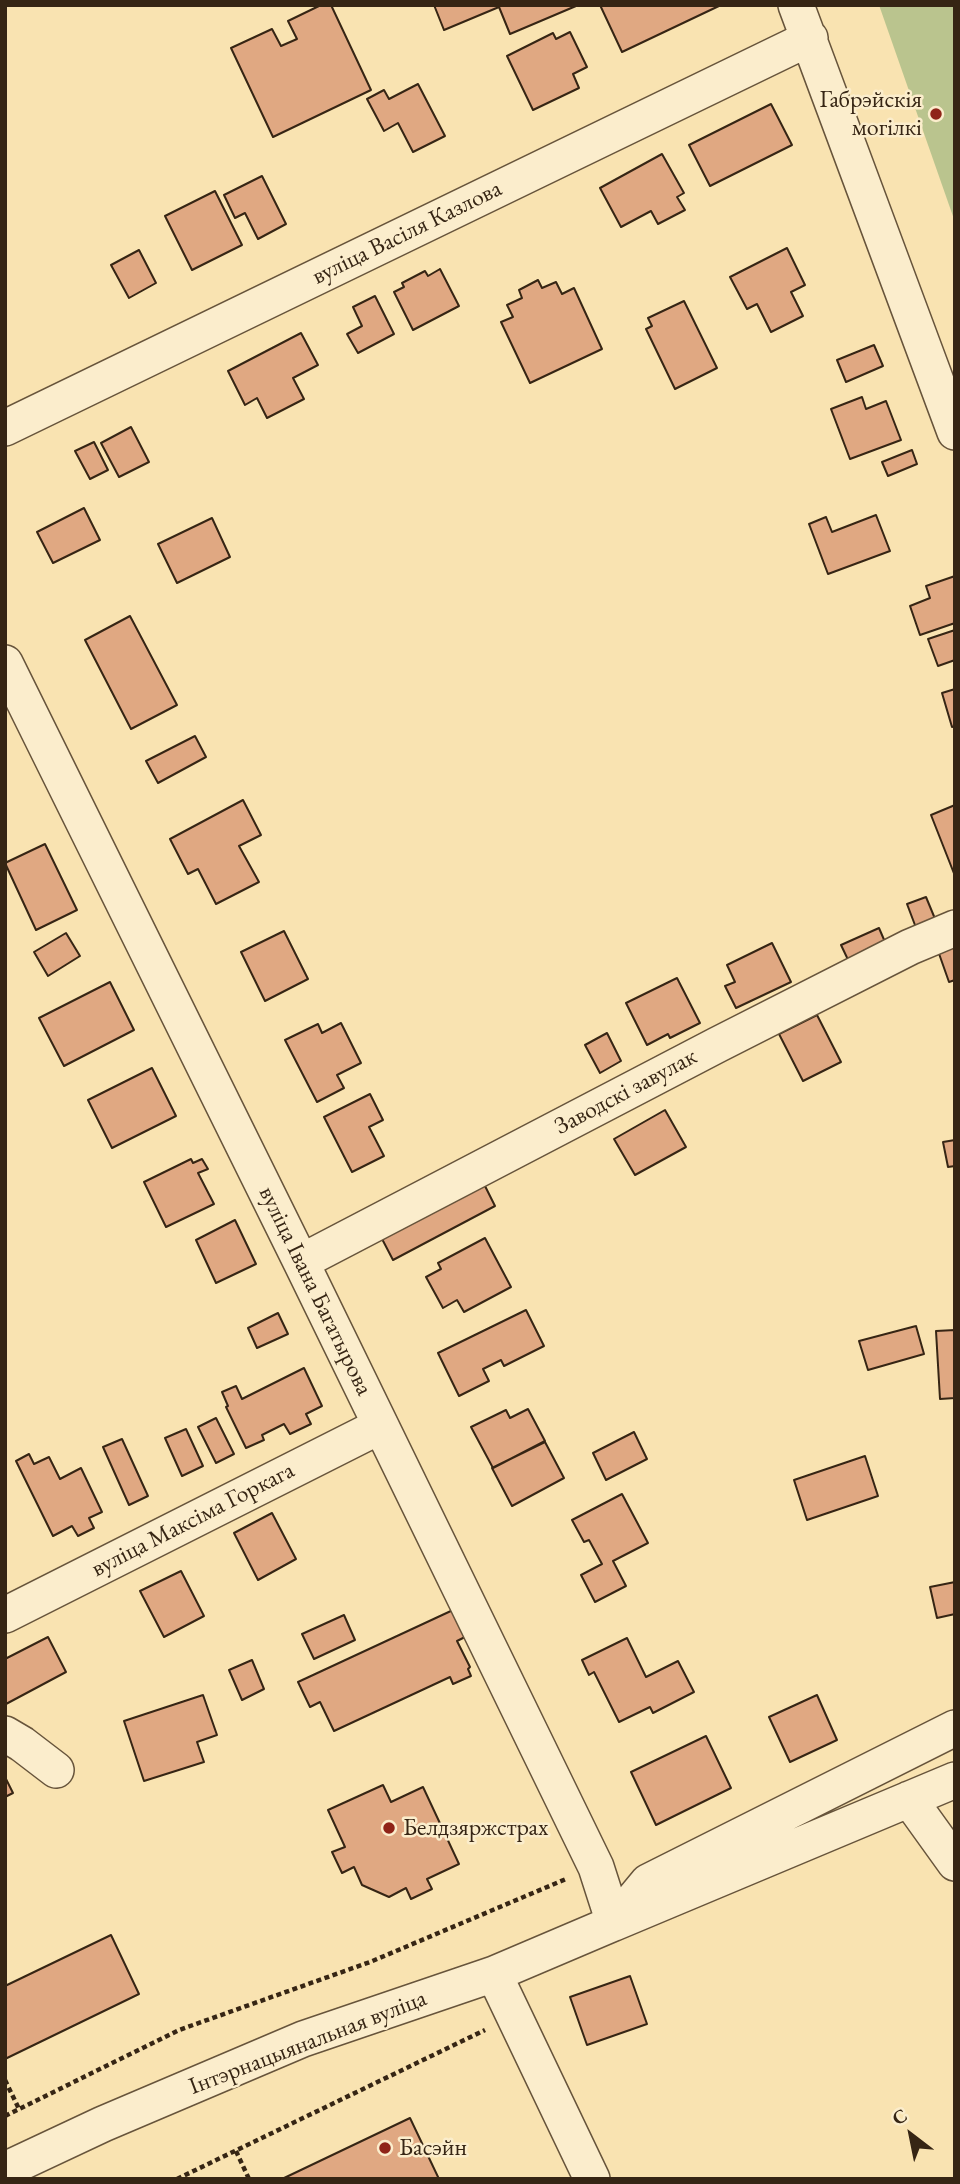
<!DOCTYPE html>
<meta charset="utf-8">
<style>
body{margin:0}
#map{position:relative;width:960px;height:2184px;overflow:hidden;background:#f9e3b1;font-family:"EB Garamond",serif}
canvas{display:block}
.frame{position:absolute;inset:0;border:7px solid #362514;pointer-events:none}
.north{position:absolute;left:876px;top:2100px;width:70px;height:70px;-webkit-text-stroke:5px #fbedcc;paint-order:stroke;rotate:328deg;font-size:19px;font-weight:700;line-height:28px;text-align:center;color:#362514}
.north::after{content:'';display:block;margin:auto;width:24px;height:32px;background:#362514;clip-path:polygon(50% 0,100% 100%,50% 72%,0 100%)}
</style>
<div id="map">
<canvas width="960" height="2184"></canvas>
<div class="frame"></div>
<div class="north">С</div>
</div>
<script>
const ctx = document.querySelector('canvas').getContext('2d');
ctx.lineJoin = 'round';
function fillPath(path, color) {
  ctx.fillStyle = color;
  ctx.fill(path, 'evenodd');
}
function poly(rows) {
  const path = new Path2D();
  for (const r of rows) {
    path.moveTo(r[0], r[1]);
    for (let i = 2; i < r.length; i += 2) path.lineTo(r[i], r[i + 1]);
  }
  return path;
}
function stroke(path, color, width, dash) {
  ctx.strokeStyle = color;
  ctx.lineWidth = width;
  ctx.lineCap = dash ? 'butt' : 'round';
  ctx.setLineDash(dash || []);
  ctx.stroke(path);
}
function label(font, color, halo, rows, align = 'center') {
  ctx.font = font + ' "EB Garamond",serif';
  ctx.lineWidth = 5;
  ctx.setLineDash([]);
  ctx.textBaseline = 'middle';
  ctx.strokeStyle = halo;
  ctx.fillStyle = color;
  for (const [text, x, y, turn = 0] of rows) {
    ctx.save();
    ctx.translate(x, y);
    ctx.rotate((+turn || 0) * Math.PI / 180);
    ctx.textAlign = isNaN(turn) ? turn : align;
    if (halo) ctx.strokeText(text, 0, 0);
    ctx.fillText(text, 0, 0);
    ctx.restore();
  }
}
const green = poly([
 [879,5,955,5,955,222]
]);
const building = poly([
 [321,5,331,5,371,90,273,137,231,48,272,29,281,46,297,39,288,21,321,5],
 [434,5,576,5,576,6,510,34,499,7,444,30,434,5],
 [600,5,721,5,622,52,600,5],
 [570,32,587,67,573,74,579,88,533,110,507,56,553,33,556,39,570,32],
 [418,84,445,136,413,152,398,123,384,131,367,99,384,90,389,99,418,84],
 [771,104,792,145,710,186,689,145,771,104],
 [662,154,684,193,677,197,685,210,658,224,651,211,621,227,600,188,662,154],
 [262,176,286,224,258,239,245,213,235,218,224,195,262,176],
 [215,191,242,245,192,270,165,216,215,191],
 [787,248,805,285,791,292,803,316,771,332,757,304,747,309,730,277,787,248],
 [139,250,156,283,129,298,111,265,139,250],
 [440,269,459,306,413,330,394,292,404,287,402,283,425,271,428,276,440,269],
 [538,280,542,288,556,282,562,294,574,288,602,349,530,383,501,322,513,317,507,305,522,298,519,290,538,280],
 [375,296,394,334,358,353,347,334,362,326,353,307,375,296],
 [684,301,717,368,675,389,646,329,652,326,648,318,684,301],
 [301,333,318,365,293,378,304,399,267,418,257,398,245,405,228,371,301,333],
 [874,345,883,366,846,382,837,360,874,345],
 [862,397,866,409,886,401,901,440,850,459,831,409,862,397],
 [131,427,149,462,119,477,101,443,131,427],
 [94,442,108,470,90,479,75,451,94,442],
 [912,450,917,464,888,476,882,462,912,450],
 [84,508,100,540,53,563,37,532,84,508],
 [876,515,890,551,828,574,809,524,826,517,832,532,876,515],
 [212,518,230,557,177,583,158,544,212,518],
 [955,576,955,623,920,635,910,606,930,598,926,586,955,576],
 [130,616,177,705,131,729,85,640,130,616],
 [955,630,955,660,938,666,928,639,955,630],
 [955,689,955,726,952,727,942,693,955,689],
 [195,736,206,757,158,783,146,761,195,736],
 [243,800,261,835,239,846,259,882,216,904,198,869,188,874,170,839,243,800],
 [955,805,955,876,931,815,955,805],
 [45,844,77,910,36,930,5,863,45,844],
 [926,897,938,926,918,933,907,904,926,897],
 [879,928,888,949,851,966,841,945,879,928],
 [284,931,308,979,265,1001,241,952,284,931],
 [66,933,80,956,48,976,34,952,66,933],
 [955,941,955,980,949,982,937,948,955,941],
 [772,943,791,982,736,1008,725,986,735,982,727,965,772,943],
 [677,978,700,1023,670,1038,668,1034,647,1045,626,1003,677,978],
 [110,982,134,1030,64,1066,39,1018,110,982],
 [817,1015,841,1062,803,1081,779,1034,817,1015],
 [341,1023,361,1063,337,1075,344,1088,317,1102,285,1040,318,1024,322,1033,341,1023],
 [607,1033,621,1061,600,1073,585,1045,607,1033],
 [152,1068,176,1116,112,1148,88,1100,152,1068],
 [370,1094,383,1120,369,1127,384,1156,352,1172,324,1117,370,1094],
 [665,1110,686,1147,635,1175,614,1139,665,1110],
 [955,1140,955,1166,948,1167,943,1142,955,1140],
 [191,1159,193,1163,202,1159,208,1169,198,1173,214,1204,166,1227,144,1182,191,1159],
 [483,1182,495,1206,393,1260,380,1235,483,1182],
 [235,1220,256,1264,216,1283,196,1240,235,1220],
 [485,1238,511,1287,464,1312,457,1300,443,1308,426,1277,441,1269,438,1263,485,1238],
 [526,1310,544,1346,504,1366,501,1360,483,1369,489,1381,459,1396,438,1353,526,1310],
 [278,1313,288,1334,257,1348,248,1328,278,1313],
 [916,1326,924,1354,868,1370,859,1341,916,1326],
 [955,1330,955,1398,940,1399,936,1331,955,1330],
 [304,1368,322,1406,306,1414,311,1424,290,1434,284,1424,262,1435,264,1440,246,1448,226,1407,228,1406,222,1392,236,1386,242,1399,304,1368],
 [528,1409,545,1441,493,1468,471,1427,506,1410,510,1418,528,1409],
 [216,1418,234,1454,216,1463,198,1427,216,1418],
 [186,1429,203,1466,182,1476,165,1438,186,1429],
 [634,1432,647,1459,606,1480,593,1453,634,1432],
 [122,1439,148,1496,129,1505,103,1447,122,1439],
 [545,1442,564,1478,512,1506,492,1468,545,1442],
 [29,1454,34,1464,49,1457,60,1479,81,1468,102,1512,89,1518,94,1528,78,1536,72,1526,53,1536,16,1461,29,1454],
 [865,1456,878,1496,807,1520,794,1480,865,1456],
 [622,1494,648,1543,613,1561,626,1586,595,1602,581,1575,602,1564,589,1540,584,1542,572,1520,622,1494],
 [272,1513,296,1559,258,1580,234,1533,272,1513],
 [181,1571,204,1616,164,1637,140,1591,181,1571],
 [955,1582,955,1614,937,1618,930,1587,955,1582],
 [453,1610,465,1637,457,1641,470,1667,468,1669,471,1676,453,1684,450,1677,334,1731,320,1702,310,1707,298,1682,453,1610],
 [344,1615,355,1640,314,1659,302,1634,344,1615],
 [48,1637,66,1672,6,1704,5,1659,48,1637],
 [627,1638,646,1677,678,1661,694,1692,653,1713,650,1707,619,1722,594,1672,589,1675,582,1660,627,1638],
 [252,1660,264,1689,242,1700,229,1670,252,1660],
 [203,1695,217,1735,197,1742,204,1762,144,1781,124,1721,203,1695],
 [817,1695,837,1740,790,1762,769,1717,817,1695],
 [706,1736,731,1788,656,1825,631,1772,706,1736],
 [5,1777,13,1793,5,1797,5,1777],
 [383,1785,391,1802,423,1787,459,1864,427,1879,432,1889,411,1899,406,1888,389,1897,362,1885,354,1867,342,1873,332,1852,345,1847,328,1810,383,1785],
 [111,1935,139,1994,5,2059,5,1986,111,1935],
 [630,1976,647,2024,587,2045,570,1997,630,1976],
 [410,2118,439,2179,282,2179,410,2118]
]);
const path = poly([
 [5,2080,19,2109],
 [5,2116,179,2030,370,1962,566,1879],
 [236,2151,249,2179],
 [177,2179,485,2030]
]);
const minor = poly([
 [796,5,955,432],
 [5,428,810,38],
 [5,663,301,1262,596,1867,614,1923,955,1780],
 [301,1262,717,1045,910,947,955,928],
 [5,1615,380,1426],
 [5,1734,22,1744,56,1770],
 [909,1799,955,1863],
 [494,1974,592,2179],
 [5,2170,103,2124,303,2039,494,1974,614,1923,648,1882,955,1728]
]);
const markers = [
 [936,114,7,"#8f2418"],
 [389,1828,7,"#8f2418"],
 [385,2148,7,"#8f2418"]
];
const poiNames = [
 ["Габрэйскія",922,100,"right"],
 ["могілкі",922,128,"right"],
 ["Белдзяржстрах",403,1828],
 ["Басэйн",399,2148]
];
const streetNames = [
 ["вуліца Васіля Казлова",407,233,-26],
 ["Заводскі завулак",626,1092,-28],
 ["вуліца Івана Багатырова",315,1291,64],
 ["вуліца Максіма Горкага",193,1520,-27],
 ["Інтэрнацыянальная вуліца",308,2043,-21]
];
fillPath(green, '#bac48e');
fillPath(building, '#e0a882');
stroke(building, '#362514', 2);
stroke(minor, '#67543b', 38);
stroke(path, '#362514', 4.5, [5, 3.5]);
stroke(minor, '#fbedcc', 35);
for (const [x, y, r, color] of markers) {
  const dot = new Path2D();
  dot.arc(x, y, r, 0, 2 * Math.PI);
  ctx.fillStyle = color;
  ctx.fill(dot);
  stroke(dot, '#fbedcc', 2.5);
}
label('24px', '#362514', '#fbedcc', poiNames, 'left');
label('24px', '#362514', '#fbedcc', streetNames);
</script>
